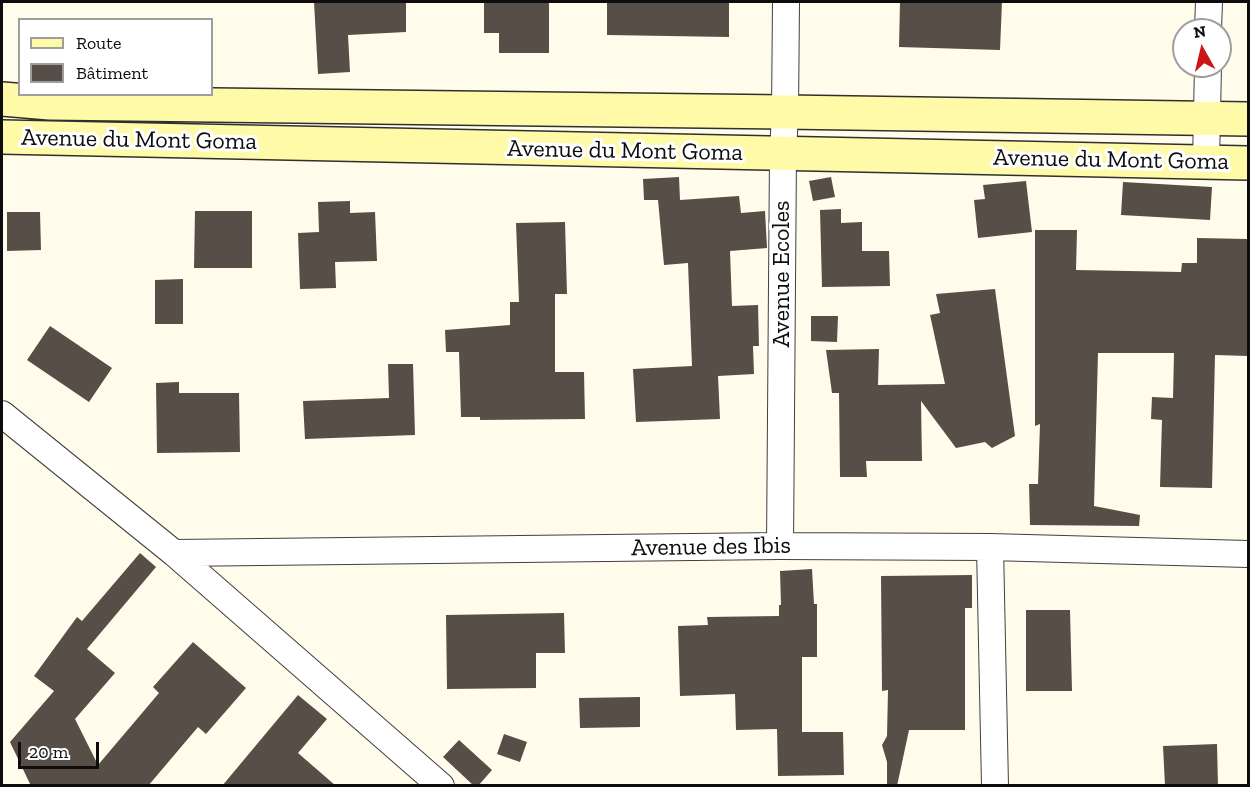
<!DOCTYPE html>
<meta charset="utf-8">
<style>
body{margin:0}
#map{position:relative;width:1250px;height:787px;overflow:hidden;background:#fffcec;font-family:"Zilla Slab",serif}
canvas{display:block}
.frame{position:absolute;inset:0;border:3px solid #0d0d0d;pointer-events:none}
.legend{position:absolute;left:18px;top:18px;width:195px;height:78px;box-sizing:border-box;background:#fff;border:2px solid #9e9e9e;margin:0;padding:8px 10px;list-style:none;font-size:18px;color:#0d0d0d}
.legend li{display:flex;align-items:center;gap:12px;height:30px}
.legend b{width:30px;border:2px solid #9e9e9e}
.north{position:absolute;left:1172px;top:18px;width:60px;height:60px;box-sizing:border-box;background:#fff;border:2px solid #9e9e9e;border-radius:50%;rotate:352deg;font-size:16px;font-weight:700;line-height:24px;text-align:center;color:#0d0d0d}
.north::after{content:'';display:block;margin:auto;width:21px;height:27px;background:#cb1616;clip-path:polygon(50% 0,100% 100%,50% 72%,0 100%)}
.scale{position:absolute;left:18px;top:742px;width:81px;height:27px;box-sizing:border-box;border:3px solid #0d0d0d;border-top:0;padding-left:8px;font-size:18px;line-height:21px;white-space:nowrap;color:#0d0d0d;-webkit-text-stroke:4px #fff;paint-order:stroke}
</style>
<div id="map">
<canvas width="1250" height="787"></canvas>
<div class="frame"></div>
<ul class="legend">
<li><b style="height:8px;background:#fffaa7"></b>Route</li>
<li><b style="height:16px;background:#574e48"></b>Bâtiment</li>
</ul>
<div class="north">N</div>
<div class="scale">20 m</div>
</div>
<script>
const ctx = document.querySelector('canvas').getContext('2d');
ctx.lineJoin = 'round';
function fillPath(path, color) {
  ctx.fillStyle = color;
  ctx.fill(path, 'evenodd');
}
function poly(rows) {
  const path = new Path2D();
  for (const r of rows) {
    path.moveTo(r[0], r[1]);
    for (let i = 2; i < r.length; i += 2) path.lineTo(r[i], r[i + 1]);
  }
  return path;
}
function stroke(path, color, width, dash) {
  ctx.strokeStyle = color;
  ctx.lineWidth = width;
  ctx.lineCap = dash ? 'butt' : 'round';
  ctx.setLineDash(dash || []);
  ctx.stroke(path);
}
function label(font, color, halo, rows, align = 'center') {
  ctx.font = font + ' "Zilla Slab",serif';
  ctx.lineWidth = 6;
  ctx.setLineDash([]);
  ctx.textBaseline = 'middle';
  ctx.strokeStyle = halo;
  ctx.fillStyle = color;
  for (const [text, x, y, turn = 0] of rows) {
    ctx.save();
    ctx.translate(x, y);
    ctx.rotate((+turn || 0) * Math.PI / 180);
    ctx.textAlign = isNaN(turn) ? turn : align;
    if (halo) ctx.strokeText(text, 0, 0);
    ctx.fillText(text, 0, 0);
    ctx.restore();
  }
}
const building = poly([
 [314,2,406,2,406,32,348,35,350,72,318,74],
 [484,2,549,2,549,53,499,53,499,33,484,33],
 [607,2,729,2,729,37,607,35],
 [900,2,1002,2,1000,50,899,47],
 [679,177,680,200,739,196,741,213,765,211,767,248,730,251,732,306,758,305,759,346,753,346,754,374,718,376,720,419,636,422,633,369,692,366,688,263,664,265,658,200,644,200,643,179],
 [831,177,835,197,813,201,809,181],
 [1026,181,1032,232,978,238,974,200,985,199,983,185],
 [1123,182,1212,187,1210,220,1121,215],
 [350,201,350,213,375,212,377,261,335,262,336,288,300,289,298,233,319,232,318,202],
 [841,209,841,223,862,222,862,251,889,251,890,286,822,287,820,210],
 [195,211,252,211,252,268,194,268],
 [7,212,40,212,41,250,7,251],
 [565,222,567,294,555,294,555,372,584,372,585,419,480,420,480,417,461,417,459,352,446,352,445,330,510,325,510,302,519,302,516,223],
 [1035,230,1077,230,1076,270,1181,272,1182,263,1197,263,1197,238,1248,239,1248,356,1215,355,1212,488,1160,487,1162,420,1151,419,1152,397,1173,398,1174,353,1098,353,1094,506,1140,515,1139,526,1030,525,1029,484,1038,484,1040,424,1035,426],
 [183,279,183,324,155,324,155,280],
 [995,289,1015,436,992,448,985,442,956,448,921,401,922,461,866,461,867,477,840,477,839,393,832,393,826,350,879,349,878,385,945,384,930,315,940,313,936,294],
 [811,316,838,316,837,342,811,341],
 [50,326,112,368,89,402,27,360],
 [388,364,413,364,415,435,305,439,303,401,389,398],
 [179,382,179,393,239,393,240,452,157,453,156,383],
 [140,553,156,567,87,649,115,673,75,719,98,765,159,693,153,687,193,642,246,688,206,734,198,727,148,786,31,786,10,742,54,691,34,676,77,617,82,621],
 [812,569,814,604,817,604,817,657,802,657,802,732,843,732,844,775,778,776,777,729,736,730,735,694,680,696,678,626,708,625,707,617,779,616,779,605,781,605,780,571],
 [972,575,972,608,965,608,965,730,909,730,897,786,887,786,887,762,882,745,887,736,888,690,882,691,881,576],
 [1026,610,1070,610,1072,691,1026,691],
 [564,613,565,653,536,653,536,688,447,689,446,615],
 [298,695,327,719,298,753,336,786,222,786],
 [640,697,640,727,580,728,579,698],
 [504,734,527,742,520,762,497,754],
 [459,740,492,770,478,786,474,786,443,757],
 [1217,744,1218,786,1165,786,1163,746]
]);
const street = poly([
 [1208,30,1209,2],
 [1206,162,1208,66],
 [2,414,174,553,441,786],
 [780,546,783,154,785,112,786,2],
 [990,547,995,786],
 [174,553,780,546,990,547,1248,554]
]);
const secondary = poly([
 [2,99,50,103,785,112,1248,119],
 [2,137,1248,163]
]);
const streetNames = [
 ["Avenue du Mont Goma",139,140,1],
 ["Avenue du Mont Goma",625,151,1],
 ["Avenue du Mont Goma",1111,160,1],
 ["Avenue Ecoles",782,274,-90],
 ["Avenue des Ibis",711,547,-1]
];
fillPath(building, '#574e48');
stroke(street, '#404040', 28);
stroke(secondary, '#2f2f2f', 36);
stroke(street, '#fff', 26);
stroke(secondary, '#fffaa7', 33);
label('24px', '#0d0d0d', '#fff', streetNames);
</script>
